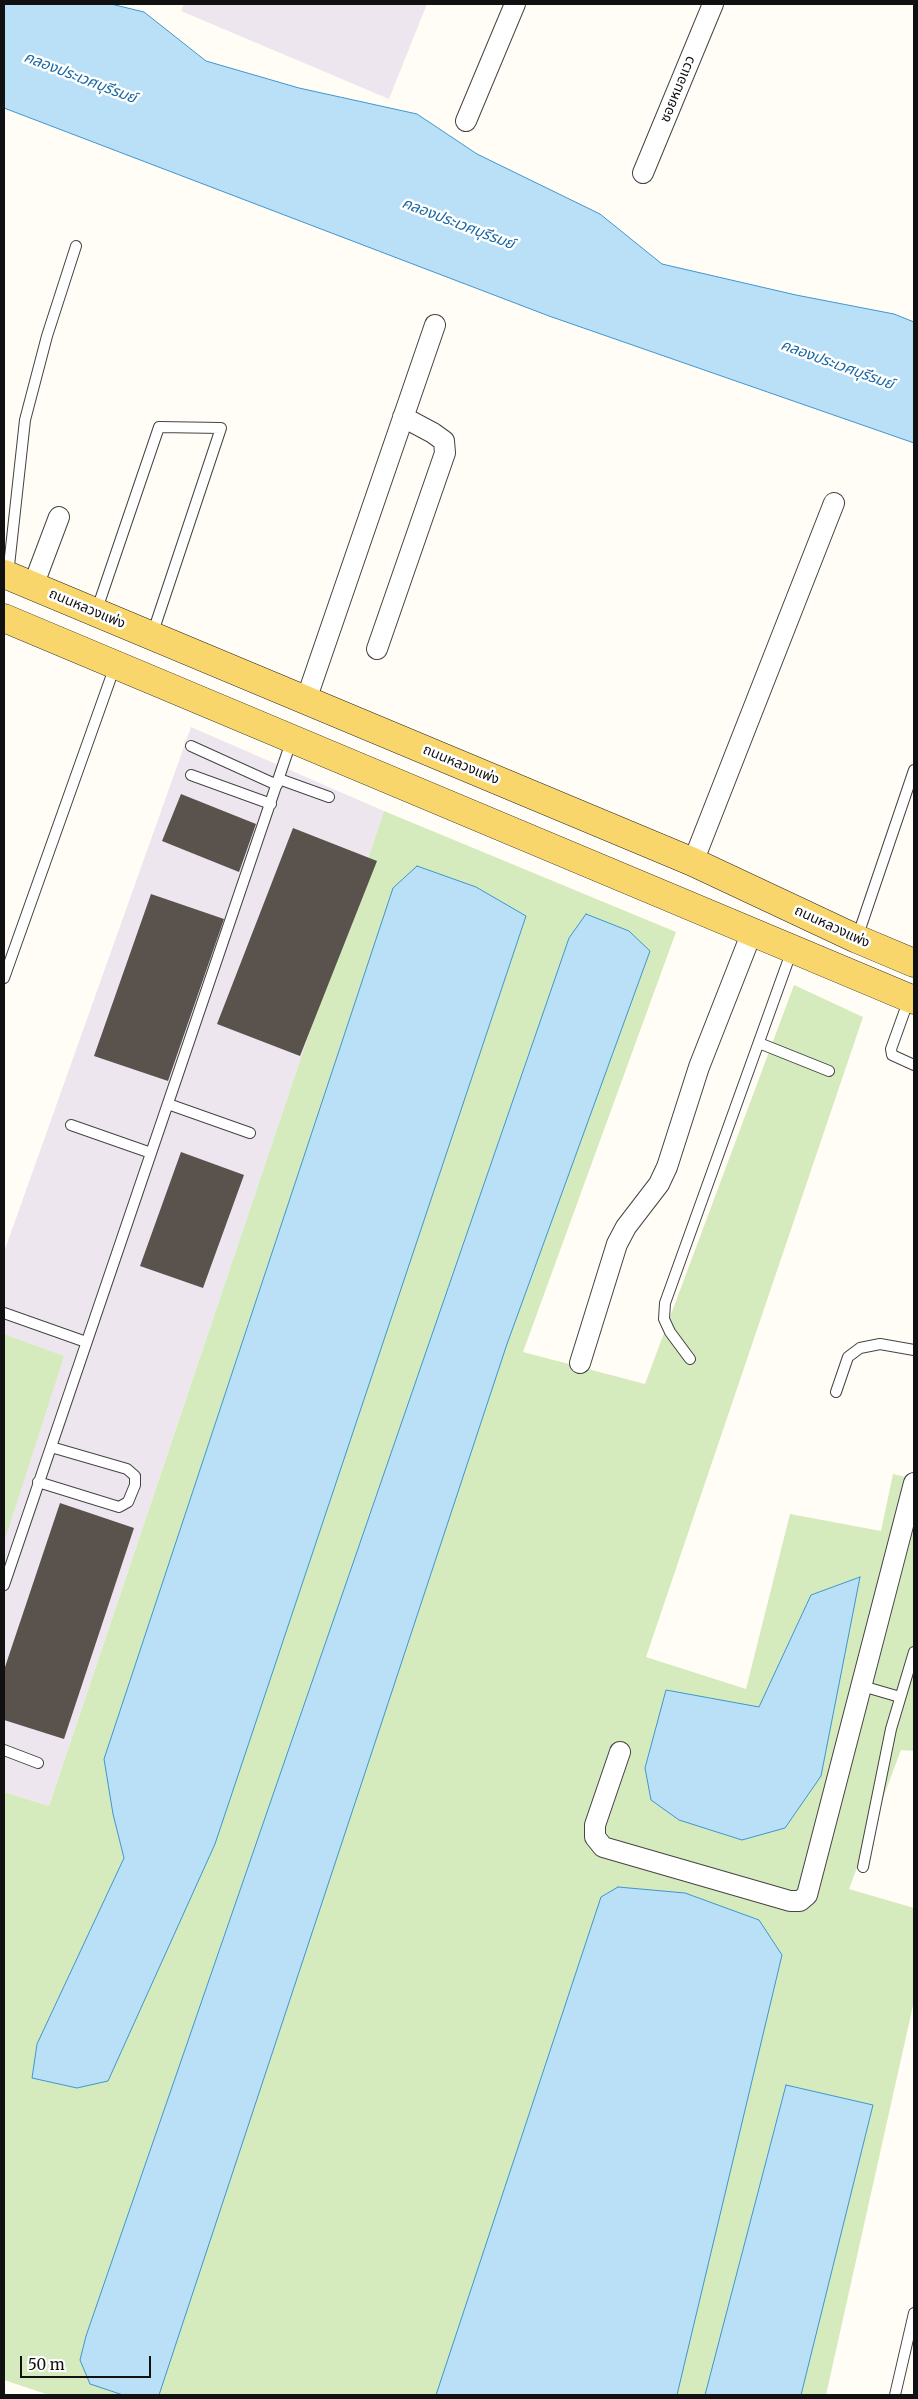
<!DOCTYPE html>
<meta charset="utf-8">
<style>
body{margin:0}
#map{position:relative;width:918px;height:2399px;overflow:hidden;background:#fffdf5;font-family:Merriweather,serif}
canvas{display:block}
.frame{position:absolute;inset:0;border:5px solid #111;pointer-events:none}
.scale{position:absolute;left:20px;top:2356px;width:131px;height:22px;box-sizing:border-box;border:2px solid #111;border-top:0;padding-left:6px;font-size:15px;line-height:18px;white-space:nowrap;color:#111;-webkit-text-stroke:4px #fff;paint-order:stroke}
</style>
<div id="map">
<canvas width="918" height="2399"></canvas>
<div class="frame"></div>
<div class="scale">50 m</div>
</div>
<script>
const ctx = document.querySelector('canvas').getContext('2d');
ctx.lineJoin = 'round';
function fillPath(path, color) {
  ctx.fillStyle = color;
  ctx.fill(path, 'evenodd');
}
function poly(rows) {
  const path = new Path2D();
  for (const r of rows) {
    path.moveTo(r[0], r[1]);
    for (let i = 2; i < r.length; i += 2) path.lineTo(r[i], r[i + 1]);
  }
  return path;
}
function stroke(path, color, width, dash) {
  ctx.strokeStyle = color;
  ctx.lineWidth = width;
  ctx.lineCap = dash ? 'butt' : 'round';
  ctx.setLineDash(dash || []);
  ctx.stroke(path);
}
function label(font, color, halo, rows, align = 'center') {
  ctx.font = font + ' Merriweather,"Noto Sans Thai",serif';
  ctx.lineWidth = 5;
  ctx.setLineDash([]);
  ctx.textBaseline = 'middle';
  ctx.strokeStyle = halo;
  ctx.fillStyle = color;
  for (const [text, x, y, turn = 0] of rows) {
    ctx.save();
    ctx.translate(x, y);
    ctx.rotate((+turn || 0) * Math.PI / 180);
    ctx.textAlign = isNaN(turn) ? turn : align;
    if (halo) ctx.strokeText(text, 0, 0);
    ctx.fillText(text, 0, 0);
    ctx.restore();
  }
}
const industrial = poly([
 [184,4,427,4,389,99,181,11],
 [191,727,384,811,49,1806,4,1792,4,1543,63,1356,4,1334,4,1252]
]);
const green = poly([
 [384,811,676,932,523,1352,645,1384,794,985,863,1017,646,1657,746,1689,790,1514,881,1531,893,1474,914,1479,914,1751,901,1750,849,1889,914,1908,914,2001,826,2395,49,2395,4,2380,4,1792,49,1806],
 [4,1334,64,1356,4,1543]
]);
const water = poly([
 [4,4,111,4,144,12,206,61,299,88,417,114,477,154,600,214,662,264,796,295,894,314,914,322,914,443,549,316,4,108,4,4],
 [417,866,476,887,526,916,215,1844,108,2081,77,2088,32,2078,37,2044,124,1858,113,1814,104,1759,393,888,417,866],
 [586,914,629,931,650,951,507,1344,159,2395,123,2395,90,2384,80,2360,86,2336,569,938,586,914],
 [860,1577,821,1776,785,1828,742,1840,679,1820,651,1800,645,1768,666,1690,759,1707,811,1595,860,1577],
 [618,1887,685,1893,759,1920,782,1955,677,2395,436,2395,601,1897,618,1887],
 [786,2085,873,2105,801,2395,705,2395,786,2085]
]);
const building = poly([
 [181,794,256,824,239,872,162,841],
 [293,828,377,861,300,1056,217,1024],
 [151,894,224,919,168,1081,94,1056],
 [181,1152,244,1175,203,1288,140,1266],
 [60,1503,134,1528,64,1739,4,1720,4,1670]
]);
const lane = poly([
 [8,575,25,420,47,336,76,246],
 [96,612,159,427,221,428,152,635],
 [191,746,277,785],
 [191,775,271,804],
 [279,779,329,797],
 [857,938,914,770],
 [4,978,115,666],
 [909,999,891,1049,892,1055,914,1065],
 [759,1043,829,1071],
 [168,1104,250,1133],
 [71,1125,151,1153],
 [4,1313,86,1342],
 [690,1359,670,1332,664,1319,665,1303,792,950],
 [836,1392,848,1357,860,1348,880,1344,914,1350],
 [38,1482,119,1507,128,1502,135,1485,135,1476,127,1469,51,1447],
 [4,1585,292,739],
 [862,1686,900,1697],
 [4,1750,38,1763],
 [863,1867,891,1729,914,1652],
 [895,2395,914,2313]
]);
const street = poly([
 [466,121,515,4],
 [643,173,713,4],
 [33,586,59,517],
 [377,649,445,453,444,441,433,433,403,417],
 [306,700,435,325],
 [693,862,834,503],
 [580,1363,617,1244,626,1227,659,1184,667,1167,699,1067,752,932],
 [620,1752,595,1825,595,1837,603,1847,790,1901,800,1901,807,1895,914,1483]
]);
const primary = poly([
 [4,574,693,862,857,939,914,963],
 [4,618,914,1000]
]);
const streetNames = [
 ["ซอยหมอแวว",678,89,-68],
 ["ถนนหลวงแพ่ง",87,609,23],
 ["ถนนหลวงแพ่ง",461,765,23],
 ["ถนนหลวงแพ่ง",832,927,25]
];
const waterNames = [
 ["คลองประเวศบุรีรมย์",80,78,21],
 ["คลองประเวศบุรีรมย์",458,224,21],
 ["คลองประเวศบุรีรมย์",837,365,20]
];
fillPath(industrial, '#eee6ef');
fillPath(green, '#d5ebbd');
fillPath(water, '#b9e0f7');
stroke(water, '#3f96cf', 1);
fillPath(building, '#5a524d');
stroke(lane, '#444', 12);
stroke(street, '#444', 22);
stroke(primary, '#222', 29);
stroke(lane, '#fff', 10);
stroke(street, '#fff', 20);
stroke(primary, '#f9d66b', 28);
label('14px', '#111', '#fff', streetNames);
label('italic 15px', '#1768a6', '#fff', waterNames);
</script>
